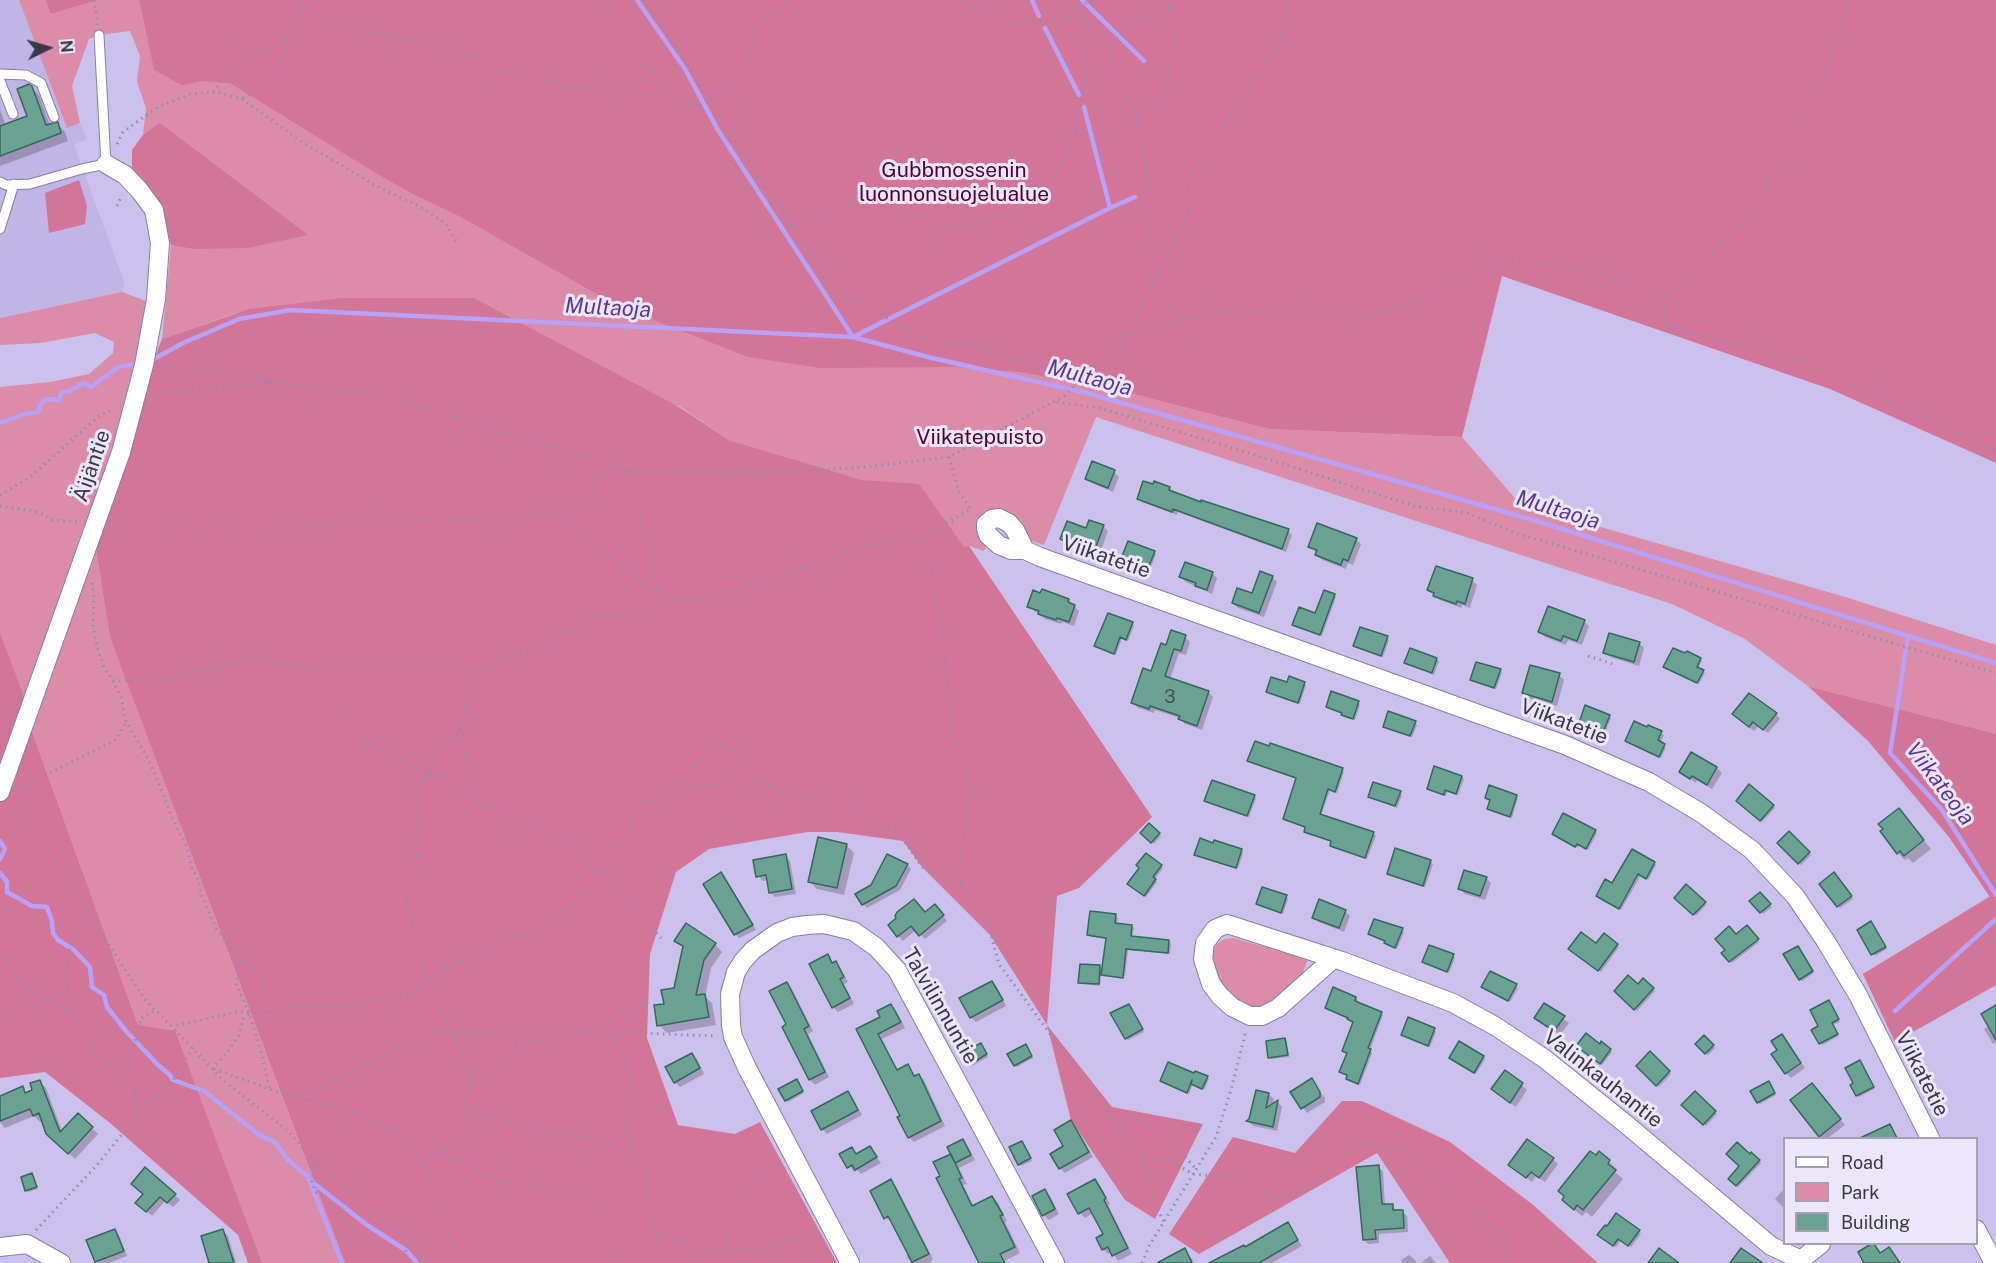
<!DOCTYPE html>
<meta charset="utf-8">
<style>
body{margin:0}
#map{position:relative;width:1996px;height:1263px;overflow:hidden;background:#ccc1ec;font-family:"Public Sans",sans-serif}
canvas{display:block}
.legend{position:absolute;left:1783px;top:1137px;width:195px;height:108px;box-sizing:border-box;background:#ebe6fc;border:2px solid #a5a0b4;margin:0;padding:8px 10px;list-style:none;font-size:18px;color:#3b3748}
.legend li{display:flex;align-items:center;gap:12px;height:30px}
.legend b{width:30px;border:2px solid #a5a0b4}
.north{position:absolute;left:18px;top:18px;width:60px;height:60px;-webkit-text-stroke:4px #ebe6fc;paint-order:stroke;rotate:85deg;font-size:16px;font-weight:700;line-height:24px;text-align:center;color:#3b3748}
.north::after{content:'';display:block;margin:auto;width:21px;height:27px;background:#3b3748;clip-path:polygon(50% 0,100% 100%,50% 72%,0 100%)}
</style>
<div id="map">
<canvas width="1996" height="1263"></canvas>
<ul class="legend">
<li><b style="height:8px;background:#fff"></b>Road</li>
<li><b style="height:16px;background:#db8ca9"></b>Park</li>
<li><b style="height:16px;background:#6ba193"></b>Building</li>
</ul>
<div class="north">N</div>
</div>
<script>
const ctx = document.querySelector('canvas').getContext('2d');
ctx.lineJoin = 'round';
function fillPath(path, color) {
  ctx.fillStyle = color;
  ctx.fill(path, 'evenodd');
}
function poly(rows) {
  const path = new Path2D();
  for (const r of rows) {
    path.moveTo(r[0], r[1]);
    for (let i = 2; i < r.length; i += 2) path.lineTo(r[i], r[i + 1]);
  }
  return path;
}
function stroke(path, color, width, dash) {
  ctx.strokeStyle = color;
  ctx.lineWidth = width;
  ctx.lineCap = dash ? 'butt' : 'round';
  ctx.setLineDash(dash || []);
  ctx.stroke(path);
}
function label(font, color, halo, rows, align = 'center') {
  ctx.font = font + ' "Public Sans",sans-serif';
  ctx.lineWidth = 6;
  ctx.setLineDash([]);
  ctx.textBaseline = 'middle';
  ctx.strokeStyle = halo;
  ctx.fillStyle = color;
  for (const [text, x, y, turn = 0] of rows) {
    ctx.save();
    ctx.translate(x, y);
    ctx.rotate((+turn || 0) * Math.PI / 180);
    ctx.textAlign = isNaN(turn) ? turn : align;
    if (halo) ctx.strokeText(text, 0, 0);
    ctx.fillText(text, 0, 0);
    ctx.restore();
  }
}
const built = poly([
 [0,0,19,0,67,128,80,123,87,139,74,145,125,284,122,292,0,318]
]);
const green = poly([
 [19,0,45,0,51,14,99,0,139,0,154,69,182,30,1063,379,1102,386,1269,429,1462,437,1520,504,1842,596,1996,645,1996,985,1895,1042,1863,974,1990,896,1949,837,1868,740,1809,687,1745,639,1672,604,1096,417,1044,545,1027,539,1013,514,1000,511,984,551,969,546,964,548,919,485,863,480,729,440,679,406,236,313,162,339,171,245,192,249,202,248,143,135,146,108,137,82,140,56,130,31,99,35,89,39,72,86,80,123,67,128],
 [122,292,151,303,118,444,26,702,0,735,0,387,50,382,89,374,113,353,114,342,95,333,40,343,0,345,0,318],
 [95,543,110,638,345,1263,262,1263,138,1025,31,729],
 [1233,938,1308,959,1299,983,1276,1003,1258,1009,1245,1006,1219,984,1213,968,1212,956,1216,945,1224,939]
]);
const forest = poly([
 [45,0,99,0,51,14],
 [139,0,1996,0,1996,463,1830,389,1502,276,1462,437,1269,429,1102,386,1019,372,956,367,820,368,748,357,618,306,461,217,413,194,374,172,230,83,203,81,182,85,154,70],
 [160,123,308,235,248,248,192,249,171,245,164,218,144,181,132,171,132,150,143,135],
 [79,180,87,206,85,224,49,233,45,193],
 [343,298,474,298,679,407,729,440,863,480,919,484,964,547,969,546,1152,817,1079,888,1057,896,1047,1025,1112,1107,1203,1124,1155,1219,1125,1200,1071,1120,1047,1025,990,935,922,867,903,841,837,832,807,832,709,849,676,872,650,954,647,1038,678,1125,735,1134,760,1122,837,1263,345,1263,110,638,95,543,141,415,154,359,162,339,249,309],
 [0,633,26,702,31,729,138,1025,175,1031,262,1263,248,1263,238,1235,110,1123,45,1072,0,1078],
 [1809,687,1996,734,1996,985,1895,1042,1863,974,1990,897,1949,837,1868,741],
 [1342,1101,1362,1101,1450,1142,1532,1204,1598,1263,1450,1263,1377,1153,1199,1254,1169,1234,1233,1137,1295,1153]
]);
const shadow = poly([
 [31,87,39,95,50,126,57,124,65,132,68,141,0,166,0,110,6,126,29,117],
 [1114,472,1119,477,1113,492,1092,483,1087,478],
 [1169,488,1173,492,1201,504,1288,531,1292,535,1286,552,1178,512,1177,515,1142,502,1138,498],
 [1103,526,1108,531,1099,556,1067,543,1062,538],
 [1356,539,1361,544,1353,565,1348,563,1346,569,1322,560,1317,555,1317,553,1310,547],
 [1154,552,1156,554,1151,567,1124,556],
 [1212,573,1217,578,1212,594,1186,582,1181,577],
 [1272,577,1277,582,1264,617,1238,608,1233,603,1253,595],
 [1472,580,1477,585,1470,608,1462,605,1461,608,1440,600,1429,590],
 [1334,595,1336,597,1322,636,1296,626,1316,615],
 [1068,600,1079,611,1074,626,1062,622,1061,624,1045,619,1029,607],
 [1584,621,1589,626,1582,645,1568,640,1566,645,1545,637,1540,632],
 [1132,623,1134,626,1128,641,1122,638,1116,655,1096,646],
 [1185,637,1190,642,1186,655,1179,653,1170,679,1208,692,1213,697,1202,730,1185,724,1179,718,1155,710,1154,713,1138,708,1133,703,1167,647],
 [1387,638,1389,640,1383,657,1355,646],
 [1639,643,1644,648,1639,666,1610,657,1605,652],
 [1436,659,1439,661,1434,675,1406,663],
 [1700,659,1702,661,1698,669,1705,673,1699,684,1667,669],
 [1500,670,1502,672,1496,689,1472,680],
 [1559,675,1564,680,1557,706,1529,698,1524,693],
 [1304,683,1306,685,1300,704,1270,693,1287,684],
 [1358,703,1360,705,1355,720,1345,717,1343,713,1327,706],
 [1776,714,1780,719,1768,733,1759,726,1754,731,1739,719],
 [1609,716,1611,718,1605,733,1583,724],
 [1415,723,1417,725,1412,737,1384,726],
 [1649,727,1664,735,1660,743,1666,747,1661,758,1629,743],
 [1692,754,1717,768,1722,773,1712,789,1697,780,1696,783,1681,772],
 [1249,761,1342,770,1344,772,1337,793,1330,790,1321,816,1374,834,1376,836,1367,859,1334,848,1332,846,1332,842,1308,834,1305,832,1307,827,1287,821,1285,819,1298,779],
 [1462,777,1464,779,1458,795,1447,792,1446,796,1428,789],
 [1750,786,1775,808,1762,822,1738,800],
 [1400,793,1402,795,1397,808,1372,798],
 [1254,796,1256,798,1249,817,1206,800],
 [1516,796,1518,798,1512,818,1489,808,1491,801,1487,798],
 [1899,810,1931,849,1913,863,1908,858,1905,860,1898,853,1885,830],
 [1149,825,1161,836,1154,844,1142,833],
 [1595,831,1597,833,1588,850,1579,845,1578,848,1554,834],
 [1789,833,1811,855,1801,865,1779,843],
 [846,845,854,853,844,895,817,889,809,881],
 [1241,850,1243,853,1238,869,1196,855],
 [785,856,790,861,796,894,775,897,770,892,768,880,763,881,758,876],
 [1430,861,1433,864,1425,887,1389,873],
 [1654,863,1656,865,1648,880,1641,875,1621,910,1600,897,1613,885],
 [907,865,911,869,900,890,867,908,863,904],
 [1161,866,1163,868,1155,879,1157,882,1146,897,1131,886],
 [721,874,756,930,739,938,735,934],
 [1836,876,1853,899,1840,908,1838,906],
 [1486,878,1491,883,1485,900,1465,894,1460,889],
 [1686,886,1706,905,1696,916,1676,898],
 [1760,894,1772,907,1763,914,1752,902],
 [1286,897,1288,899,1283,914,1257,904],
 [940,911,947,921,925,939,916,930,903,941,898,936,926,913],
 [1345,911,1350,916,1344,932,1319,922,1314,917],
 [1116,916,1118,918,1117,924,1132,926,1134,928,1132,938,1169,941,1171,944,1170,954,1128,950,1125,976,1101,974,1100,986,1082,984,1080,982,1100,967,1103,970,1107,939,1091,937,1089,935],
 [1873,925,1887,949,1875,956,1859,930],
 [1747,927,1759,942,1732,963,1723,953,1736,936],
 [1402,930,1404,932,1397,949,1387,945,1386,941,1370,934],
 [676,941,715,944,722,952,711,968,705,997,712,1003,716,1025,667,1033,659,1025,666,1005,675,989,684,948],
 [1596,945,1617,945,1619,947,1601,972,1572,951],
 [1799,949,1814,973,1802,981,1800,979],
 [827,956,834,964,835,963,840,968,848,982,844,984,854,1004,838,1012,833,1007],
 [1453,956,1455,958,1449,973,1424,962],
 [1643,981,1655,991,1637,1011,1616,991,1638,986],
 [992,982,997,987,1006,1006,976,1022,971,1017],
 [787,984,792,989,813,1031,808,1034,829,1077,815,1085,810,1080,788,1025],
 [1516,986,1518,988,1510,1002,1483,987],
 [1356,998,1358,1000,1356,1003,1383,1015,1370,1050,1372,1053,1360,1085,1349,1081,1347,1079,1348,1076,1341,1072,1348,1054,1344,1051,1354,1022,1326,1008],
 [1830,1004,1840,1022,1833,1025,1839,1036,1822,1045,1820,1043,1821,1027],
 [891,1005,896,1010,905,1028,882,1039,898,1071,908,1066,916,1077,919,1075,924,1080,945,1126,914,1142,909,1137,902,1117,858,1030,882,1018],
 [1545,1005,1569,1023,1560,1035,1536,1018],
 [1131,1007,1144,1032,1128,1040,1126,1038],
 [1996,1011,1996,1042,1993,1044,1984,1029,1990,1026],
 [1434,1029,1436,1032,1430,1047,1403,1035],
 [1782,1036,1805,1068,1791,1078,1786,1073,1779,1051],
 [1704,1037,1715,1048,1708,1055,1697,1044],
 [1285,1040,1287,1042,1289,1057,1271,1059,1269,1057],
 [1602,1044,1612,1052,1602,1065,1580,1048,1600,1046],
 [983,1047,988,1057,972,1066,970,1064],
 [1027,1048,1033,1058,1017,1067,1015,1065],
 [1650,1053,1671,1074,1659,1087,1638,1066],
 [692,1054,697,1059,704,1074,680,1087,675,1082],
 [1483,1057,1485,1059,1476,1074,1453,1060],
 [1862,1064,1874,1089,1859,1097,1857,1095],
 [1505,1072,1527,1090,1516,1107,1498,1094],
 [1195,1075,1207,1077,1209,1079,1204,1090,1193,1084,1189,1094,1162,1081],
 [1311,1080,1325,1098,1325,1102,1307,1113,1292,1093],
 [39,1082,46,1088,62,1131,78,1115,98,1134,75,1159,47,1133,43,1121,40,1122,34,1116,5,1128,0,1122,0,1097,22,1088,28,1094,34,1091],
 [798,1083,804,1093,788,1102,786,1100],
 [1771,1085,1776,1095,1760,1104,1758,1102],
 [1817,1089,1845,1125,1828,1138,1823,1138,1820,1136],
 [848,1093,853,1098,862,1115,827,1134,822,1129],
 [1695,1093,1717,1114,1706,1126,1683,1105],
 [1268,1094,1274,1099,1272,1106,1278,1102,1282,1107,1277,1131,1253,1126,1248,1121],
 [1071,1122,1076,1127,1093,1157,1065,1173,1060,1168],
 [963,1141,968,1146,975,1160,959,1168,967,1184,963,1185,974,1207,992,1197,998,1203,1007,1221,1005,1222,1020,1253,1005,1261,1006,1263,981,1263,942,1176,950,1156],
 [1024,1144,1032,1161,1021,1166,1019,1164],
 [870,1148,881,1163,861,1174,857,1170,854,1172,841,1155,852,1149,858,1155],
 [1599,1153,1617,1169,1615,1172,1623,1179,1592,1217,1586,1212,1582,1216,1571,1207],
 [1752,1154,1761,1163,1738,1187,1730,1179],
 [1553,1159,1558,1164,1545,1182,1536,1176,1532,1182,1515,1169],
 [1378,1167,1383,1171,1385,1206,1392,1205,1397,1212,1402,1211,1407,1216,1408,1232,1379,1234,1379,1243,1368,1244,1364,1239],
 [32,1175,38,1189,28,1192,26,1190],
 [891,1181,896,1186,933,1259,931,1260,932,1263,911,1263,906,1256,910,1254,892,1222,886,1218],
 [1095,1181,1100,1186,1110,1204,1108,1205,1132,1254,1118,1261,1112,1252,1108,1254,1103,1249,1105,1235,1093,1213,1085,1218,1080,1213,1070,1195],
 [1784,1189,1784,1208,1775,1199],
 [1045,1191,1050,1196,1059,1214,1049,1220,1044,1215],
 [144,1194,175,1195,180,1200,173,1207,165,1201,152,1216,137,1203],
 [1616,1215,1641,1234,1631,1247,1621,1240,1616,1247,1601,1237],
 [1287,1224,1302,1246,1272,1263,1230,1263,1246,1249],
 [114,1230,119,1235,127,1256,109,1263,98,1263,96,1261],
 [223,1231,228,1236,236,1263,210,1263],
 [1185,1250,1195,1263,1164,1263],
 [1409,1255,1414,1259,1417,1263,1402,1263,1401,1260],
 [1430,1256,1436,1263,1420,1263]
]);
const stream = poly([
 [637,0,685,69,718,130,853,337,1110,208,1135,197],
 [1032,0,1039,16],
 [1082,0,1144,61],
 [1045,28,1079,95],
 [1084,107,1110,208],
 [154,359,181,344,239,319,291,310,853,337,932,358,1087,393,1533,520,1996,663],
 [0,423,25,414,38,412,41,404,46,399,59,400,62,392,70,391,83,383,91,387,118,367,136,364],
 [1907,645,1908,636],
 [1906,650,1890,753,1942,810,1996,895],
 [0,841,5,849,0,859],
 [0,873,7,882,7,892,32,906,47,907,52,921,53,933,58,940,74,950,90,967,92,987,104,995,107,1007,126,1031,158,1065,170,1075,173,1080,204,1091,258,1134,276,1143,287,1159,308,1177,342,1263],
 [1895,1011,1996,919],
 [311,1181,367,1225,407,1251,417,1263]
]);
const building = poly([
 [29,84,32,86,46,125,58,122,61,133,0,156,0,126,27,116,17,89,29,84],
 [1092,461,1115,470,1108,488,1085,479,1092,461],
 [1143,481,1153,484,1154,481,1170,487,1169,490,1201,502,1201,500,1289,529,1282,549,1173,509,1172,512,1137,499,1143,481],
 [1089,520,1104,525,1094,552,1060,539,1067,521,1086,528,1089,520],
 [1317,523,1357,538,1348,561,1343,559,1341,565,1315,555,1317,550,1308,547,1317,523],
 [1128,541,1155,551,1149,566,1122,556,1128,541],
 [1185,562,1213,572,1207,590,1195,586,1196,583,1179,577,1185,562],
 [1436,566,1473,578,1465,604,1457,601,1456,604,1433,596,1434,593,1427,590,1436,566],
 [1260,571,1273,576,1259,613,1232,603,1237,588,1252,593,1260,571],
 [1042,589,1069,599,1068,602,1075,605,1069,622,1057,618,1056,620,1038,614,1039,611,1027,607,1033,590,1040,593,1042,589],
 [1324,590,1335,594,1320,635,1292,625,1299,607,1315,613,1324,590],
 [1548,606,1585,620,1577,641,1563,636,1561,641,1538,632,1548,606],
 [1108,613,1133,622,1126,640,1120,637,1114,654,1094,646,1108,613],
 [1360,627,1388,636,1381,656,1353,646,1360,627],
 [1171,630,1186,635,1181,651,1174,649,1165,676,1209,691,1197,726,1178,719,1180,716,1150,706,1149,709,1131,703,1143,668,1151,671,1161,643,1166,645,1171,630],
 [1609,633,1640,642,1634,662,1603,653,1609,633],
 [1410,648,1437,658,1432,673,1404,663,1410,648],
 [1673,648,1685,653,1687,651,1701,658,1697,667,1704,670,1697,683,1663,667,1673,648],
 [1476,662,1501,669,1494,688,1470,680,1476,662],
 [1530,665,1560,673,1552,702,1522,693,1530,665],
 [1289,676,1305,682,1298,703,1266,692,1271,677,1287,682,1289,676],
 [1331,691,1359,701,1353,719,1341,715,1342,713,1326,707,1331,691],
 [1749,693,1777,713,1763,730,1753,722,1749,727,1732,714,1749,693],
 [1585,705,1610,715,1603,732,1579,723,1585,705],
 [1388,711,1416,721,1410,736,1383,727,1388,711],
 [1634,721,1647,727,1648,725,1662,731,1658,740,1665,744,1659,757,1625,741,1634,721],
 [1255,741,1269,746,1270,743,1343,768,1335,792,1328,789,1320,814,1374,832,1365,858,1330,846,1331,841,1304,832,1305,827,1283,819,1296,778,1247,761,1255,741],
 [1691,752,1717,767,1707,785,1692,776,1690,779,1679,772,1691,752],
 [1434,766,1462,776,1456,794,1445,790,1444,795,1427,789,1434,766],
 [1212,780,1255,795,1247,816,1204,801,1212,780],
 [1373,782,1401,791,1395,806,1368,797,1373,782],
 [1749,784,1774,805,1760,821,1736,801,1749,784],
 [1489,785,1517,795,1510,817,1487,809,1490,800,1485,798,1489,785],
 [1899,808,1924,840,1904,856,1900,851,1897,854,1880,831,1883,829,1878,824,1899,808],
 [1563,813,1596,830,1586,849,1577,844,1575,847,1552,834,1563,813],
 [1149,823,1160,833,1151,843,1140,833,1149,823],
 [1789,831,1810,852,1798,864,1777,843,1789,831],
 [818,837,847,844,837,888,808,882,818,837],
 [1200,838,1213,843,1214,840,1242,849,1236,868,1194,855,1200,838],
 [1395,848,1431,860,1423,886,1387,874,1395,848],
 [1632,849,1655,862,1646,879,1638,874,1619,909,1596,896,1605,879,1612,883,1632,849],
 [1146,853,1162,865,1153,877,1156,879,1144,896,1127,884,1139,868,1136,865,1146,853],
 [786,854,792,889,769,893,766,875,756,877,753,860,786,854],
 [887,854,908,864,896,886,862,905,855,894,871,885,887,854],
 [1464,870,1487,877,1480,896,1458,889,1464,870],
 [721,872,753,925,734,935,703,884,721,872],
 [1834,872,1852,896,1837,907,1819,884,1834,872],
 [1686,884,1706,902,1693,915,1674,898,1686,884],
 [1262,887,1287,895,1281,913,1256,904,1262,887],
 [1760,892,1771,904,1760,913,1749,901,1760,892],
 [914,899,925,912,935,904,944,915,919,936,911,926,897,937,888,925,896,918,895,916,897,912,914,899],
 [1319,899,1346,910,1339,928,1312,918,1319,899],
 [1090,911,1116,914,1115,923,1132,925,1131,936,1169,940,1168,953,1126,949,1123,978,1101,975,1106,938,1087,935,1090,911],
 [1374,919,1403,928,1395,948,1384,943,1385,941,1368,934,1374,919],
 [1871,921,1886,947,1871,955,1857,930,1871,921],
 [686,923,716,943,704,960,696,995,705,994,709,1017,657,1026,654,1005,664,1004,661,990,674,988,683,946,674,941,686,923],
 [1747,925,1759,939,1729,962,1721,953,1725,950,1715,939,1729,926,1736,934,1747,925],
 [1581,932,1596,943,1604,933,1618,944,1598,971,1568,949,1581,932],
 [1429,945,1454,954,1447,972,1422,962,1429,945],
 [1798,946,1813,971,1799,980,1783,954,1798,946],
 [828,954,832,963,836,961,844,977,840,979,850,998,832,1008,809,964,828,954],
 [1080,964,1100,965,1099,984,1078,983,1080,964],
 [1490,971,1517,984,1508,1001,1481,987,1490,971],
 [1628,975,1638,984,1643,978,1654,988,1634,1010,1614,991,1628,975],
 [992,981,1003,1000,970,1018,959,998,992,981],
 [787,982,809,1026,804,1029,825,1072,809,1080,782,1027,786,1024,769,991,787,982],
 [1333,987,1356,997,1355,1001,1382,1012,1368,1048,1371,1049,1358,1084,1346,1079,1347,1075,1339,1072,1347,1053,1342,1051,1353,1022,1347,1019,1348,1018,1325,1008,1333,987],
 [1829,1000,1839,1019,1832,1023,1838,1034,1819,1044,1811,1030,1818,1026,1810,1010,1829,1000],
 [1544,1003,1565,1016,1554,1031,1534,1018,1544,1003],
 [891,1004,901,1022,878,1034,897,1070,908,1064,914,1076,919,1074,941,1121,908,1138,897,1117,900,1116,856,1029,880,1017,877,1011,891,1004],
 [1129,1004,1143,1029,1125,1039,1110,1013,1129,1004],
 [1996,1005,1996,1040,1981,1014,1996,1005],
 [1408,1017,1435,1028,1428,1046,1401,1035,1408,1017],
 [1586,1033,1600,1044,1601,1041,1611,1049,1600,1064,1576,1046,1586,1033],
 [1782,1034,1801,1063,1785,1074,1771,1054,1777,1050,1771,1041,1782,1034],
 [1704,1035,1714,1045,1705,1054,1695,1044,1704,1035],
 [1285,1038,1288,1055,1268,1058,1266,1041,1285,1038],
 [1459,1041,1484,1056,1474,1073,1449,1058,1459,1041],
 [981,1043,987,1054,969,1065,962,1053,981,1043],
 [1026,1044,1032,1056,1014,1066,1007,1054,1026,1044],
 [1650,1051,1670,1071,1656,1086,1636,1066,1650,1051],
 [692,1053,700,1068,674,1083,665,1067,692,1053],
 [1860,1060,1874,1087,1856,1096,1850,1085,1853,1083,1845,1068,1860,1060],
 [1168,1062,1194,1073,1195,1071,1208,1076,1202,1089,1191,1084,1192,1080,1187,1093,1160,1081,1168,1062],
 [1505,1070,1523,1083,1510,1103,1491,1089,1505,1070],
 [1312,1078,1320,1092,1320,1097,1301,1109,1290,1092,1312,1078],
 [797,1079,803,1091,785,1101,778,1089,797,1079],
 [40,1080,60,1132,78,1113,93,1127,68,1154,46,1134,39,1113,33,1116,30,1109,0,1121,0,1096,23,1086,25,1093,32,1090,30,1083,40,1080],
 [1769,1081,1775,1093,1757,1103,1750,1091,1769,1081],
 [1812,1083,1841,1119,1819,1137,1790,1100,1812,1083],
 [1256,1090,1269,1093,1266,1108,1278,1100,1273,1127,1246,1121,1249,1119,1256,1090],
 [848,1091,858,1110,821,1130,811,1111,848,1091],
 [1695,1091,1716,1111,1703,1125,1681,1105,1695,1091],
 [1071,1120,1089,1152,1059,1169,1050,1154,1063,1146,1054,1130,1071,1120],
 [1890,1124,1897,1138,1860,1138,1890,1124],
 [963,1139,971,1155,955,1163,947,1147,963,1139],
 [1527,1139,1554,1158,1539,1178,1531,1172,1526,1178,1508,1165,1527,1139],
 [1022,1141,1031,1158,1018,1165,1009,1147,1022,1141],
 [1737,1142,1750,1154,1751,1152,1760,1160,1736,1186,1728,1179,1739,1166,1726,1154,1737,1142],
 [870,1146,877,1157,855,1170,852,1165,847,1168,839,1154,852,1147,856,1154,870,1146],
 [1590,1151,1596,1155,1599,1151,1610,1160,1608,1164,1616,1170,1583,1210,1577,1205,1574,1210,1562,1200,1564,1196,1558,1191,1590,1151],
 [951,1154,962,1178,959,1179,972,1206,992,1196,1003,1215,1000,1216,1015,1247,1000,1254,1005,1263,979,1263,936,1178,940,1176,933,1162,951,1154],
 [1379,1165,1382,1204,1393,1204,1393,1210,1403,1210,1404,1228,1375,1230,1376,1239,1363,1240,1356,1167,1379,1165],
 [145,1167,176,1194,167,1203,160,1197,146,1212,135,1203,143,1194,131,1184,145,1167],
 [32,1173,37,1187,25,1191,21,1177,32,1173],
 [891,1179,929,1254,912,1262,888,1216,884,1219,870,1191,891,1179],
 [1095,1179,1106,1198,1104,1200,1128,1248,1112,1256,1108,1247,1102,1250,1096,1238,1103,1234,1089,1208,1078,1214,1067,1194,1095,1179],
 [1045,1189,1055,1209,1042,1216,1032,1196,1045,1189],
 [1616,1213,1640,1230,1628,1246,1618,1239,1613,1246,1597,1235,1605,1225,1607,1226,1616,1213],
 [1288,1222,1298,1240,1259,1263,1209,1263,1244,1245,1245,1247,1288,1222],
 [115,1229,124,1251,95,1262,86,1240,115,1229],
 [223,1229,234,1263,209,1263,201,1236,223,1229],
 [1871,1244,1874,1244,1880,1253,1889,1247,1900,1263,1864,1263,1858,1252,1871,1244],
 [1185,1248,1192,1263,1157,1263,1185,1248],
 [1659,1248,1679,1263,1648,1263,1659,1248],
 [1741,1248,1763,1263,1730,1263,1741,1248]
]);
const path = poly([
 [94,0,98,25],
 [296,0,301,5,339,25,464,52,497,70,624,97,678,96],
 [600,0,651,73,666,90,698,106,709,100,737,80,759,24,787,0],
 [644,0,683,57,757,176,796,229,831,292,873,310,919,337,990,349,1046,370,1087,375],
 [962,0,985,16,1024,24,1081,18],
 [1063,0,1074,8,1108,47,1137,118,1145,153,1149,284],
 [1074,8,1093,0],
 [1108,47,1139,20,1170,8],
 [213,92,242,58,286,40,303,0],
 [243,98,256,91,280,65,286,40],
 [1137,118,1165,92,1174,42,1169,0],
 [117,144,123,132,158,107,190,94,217,92,242,99,302,142,380,188,419,206,446,224,458,244],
 [117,206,122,195],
 [793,224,826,211,864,201,895,207,941,226,974,225,1010,212,1053,179,1075,135,1083,94,1084,21],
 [1155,278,1162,298,1186,318],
 [1664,298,1666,322,1681,330,1802,362,1996,450],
 [1664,298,1756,210,1795,121,1828,66,1850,0],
 [1126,336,1187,319,1225,311,1358,318,1402,306,1436,286,1468,270,1502,260,1543,263,1602,274,1664,298],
 [161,366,244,374,270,381],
 [151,396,169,392,270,382,385,396,629,471,754,474,864,467,949,457,1063,397,1126,336,1135,322,1149,286,1155,278,1177,238,1188,214,1188,180,1226,121,1279,45,1288,0],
 [1057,402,1100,408,1249,453,1414,506,1467,513,1515,533,1996,673],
 [949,457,959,492,970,508],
 [629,471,661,605],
 [0,495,29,478,99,416,114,409],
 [0,506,39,512,52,520,79,522],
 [555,515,657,592],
 [111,527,211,528,359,524,572,512,590,498,594,477,613,466],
 [920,539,932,573,943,641,953,729,972,791,960,855,961,885,988,924,999,964,1114,1121,1144,1158,1167,1159,1193,1174,1236,1178,1275,1199,1302,1191,1341,1157,1363,1144,1408,1149,1506,1238,1507,1263],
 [932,573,939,563,953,521],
 [92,583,94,597,93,627,97,647,104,667,113,681,121,697,126,722,145,753,154,772,174,822,187,847,192,868,198,879,202,896,217,930,240,960,261,977,269,1013],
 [1588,656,1613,664],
 [312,669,359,736,405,763,458,785,483,805,509,817,539,826,561,839,603,875,661,938],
 [113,681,162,679,259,657,312,669,354,665,415,669,462,666,481,672],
 [460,730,467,761,489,806],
 [18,789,117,739,126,722],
 [674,790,714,742,733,750,759,779,788,795,838,801,872,826,896,829,922,867,961,885],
 [16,797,63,874,143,997,224,1081,288,1131,314,1161,409,1240,429,1263],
 [0,951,22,983,40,998,70,1010,105,1064,124,1074,134,1093,136,1114],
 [240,960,236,984,249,1013,258,1040,270,1089],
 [70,1010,67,975,69,951,86,910],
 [604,1020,627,1059,631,1081,626,1121,632,1154],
 [0,1029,13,1017,28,989],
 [1892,1029,1984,949,1996,933],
 [175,1031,176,1026,235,1012,280,1012,298,1005,345,1007,376,1000,384,996,407,995,414,991,426,978,552,921,603,875,608,853,632,829,636,806,673,791,711,785,730,783,772,786],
 [585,1031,717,1036],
 [212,1069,230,1049,239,1035,243,1019,249,1014],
 [214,1069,278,1092,352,1111,400,1134,424,1164,428,1184,460,1263],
 [124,1074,128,1070,141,1018,156,1010],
 [471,1083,495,1055,523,1044],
 [134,1093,149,1103],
 [307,1100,320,1087,407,1044,433,1034,496,1033,523,1044,585,1031,646,1001],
 [464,1106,483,1115,514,1122,538,1133,570,1133,614,1146,632,1154,645,1171,648,1203,656,1232,655,1263],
 [1115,1120,1129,1117,1171,1141,1196,1169],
 [439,1150,500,1181,586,1196,611,1217,625,1263],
 [1144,1158,1149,1195,1164,1222],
 [315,1163,312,1182,316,1192,322,1195,349,1224,364,1263],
 [424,1164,456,1135,471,1083,463,1055,451,1033,426,978,406,901,419,851,419,784,429,773,439,749,460,730,470,684,494,659,537,650,549,642,598,617,722,593,895,538,920,539,970,509],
 [780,1164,743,1179,719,1217,729,1249,757,1250,798,1239,814,1227],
 [36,1230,97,1165,137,1116,173,1080,193,1048],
 [656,1232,699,1250,713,1252,729,1249,741,1263],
 [402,1263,409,1240],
 [1142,1263,1149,1246,1216,1137,1231,1090,1246,1031]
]);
const lane = poly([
 [0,74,26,75,41,83,54,117],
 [0,81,13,114],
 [0,182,6,185,30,184,82,169,106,164,99,35],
 [0,229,14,184]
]);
const street = poly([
 [1025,550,1015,530,1009,523,999,518,992,519,986,524,986,529,988,535,999,545,1011,550,1025,550,1040,557,1565,745,1649,782,1701,813,1752,850,1795,896,1825,940,1858,995,1930,1138],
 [0,792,121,452,144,365,156,299,160,243,154,210,140,191,125,175,106,164],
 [1333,959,1278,1008,1262,1016,1250,1016,1232,1007,1220,996,1211,984,1203,959,1205,943,1215,929,1227,924,1342,961,1453,1003,1495,1026,1545,1059,1627,1125,1771,1246,1799,1259],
 [1976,1229,1994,1263],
 [0,1247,27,1244,61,1263],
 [850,1263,747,1068,733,1037,731,1025,730,994,736,972,743,961,753,950,777,933,792,927,807,925,824,924,853,931,876,947,897,970,1055,1263],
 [1797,1263,1821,1244]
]);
const numberNames = [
 ["3",1170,697]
];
const parkNames = [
 ["Gubbmossenin",954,171],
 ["luonnonsuojelualue",954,195],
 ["Viikatepuisto",980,438]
];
const streetNames = [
 ["Äijäntie",92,466,-71],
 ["Viikatetie",1106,557,19],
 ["Viikatetie",1564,722,21],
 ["Talvilinnuntie",940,1006,60],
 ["Viikatetie",1922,1074,63],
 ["Valinkauhantie",1603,1079,38]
];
const waterNames = [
 ["Multaoja",608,308,3],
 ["Multaoja",1090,378,15],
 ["Multaoja",1558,510,17],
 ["Viikateoja",1940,784,53]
];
fillPath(built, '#c1b5e6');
fillPath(green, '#db8ca9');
fillPath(forest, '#d27598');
fillPath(shadow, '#0003');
stroke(stream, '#baa1f8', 4.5);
fillPath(building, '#6ba193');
stroke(building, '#33685c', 1.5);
stroke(lane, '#887ea6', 11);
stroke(street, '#887ea6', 20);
stroke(path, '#948bac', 3, [1.5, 4.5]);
stroke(lane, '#fff', 9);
stroke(street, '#fff', 18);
label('18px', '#47525b', null, numberNames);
label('21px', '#55002d', '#ebe6fc', parkNames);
label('21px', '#3b3748', '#ebe6fc', streetNames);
label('italic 22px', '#5b3799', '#ebe6fc', waterNames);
</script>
